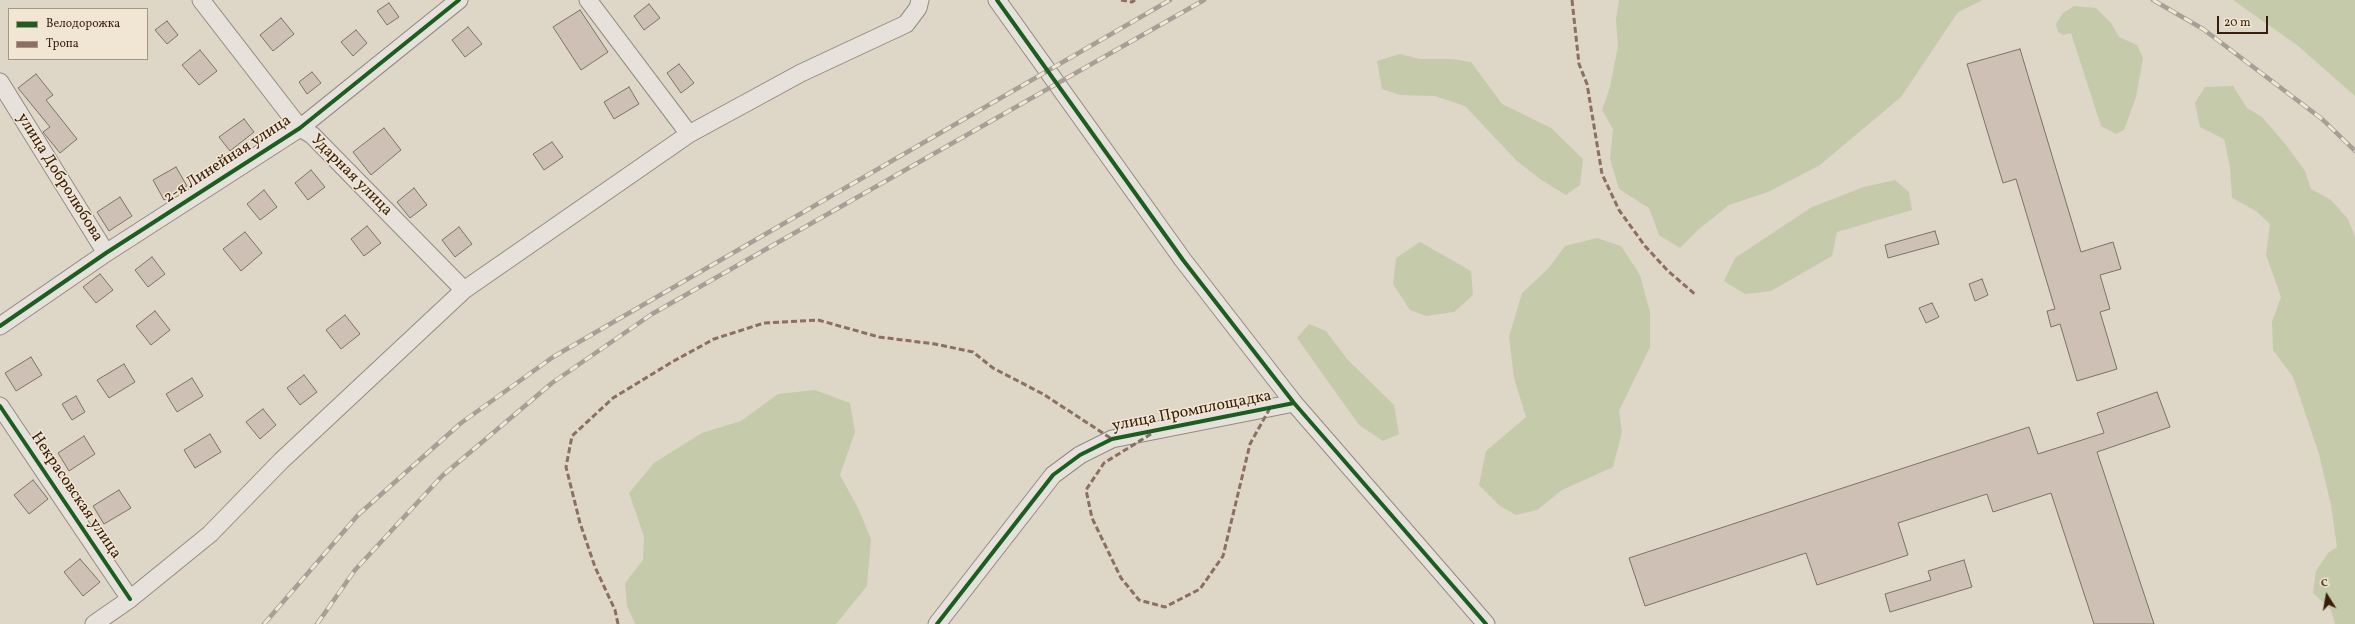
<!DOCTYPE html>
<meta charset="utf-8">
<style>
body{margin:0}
#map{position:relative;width:2355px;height:624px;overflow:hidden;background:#ded6c6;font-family:Vollkorn,serif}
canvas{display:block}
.legend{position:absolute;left:8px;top:8px;width:140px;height:52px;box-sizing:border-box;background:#f1e6d3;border:1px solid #a79683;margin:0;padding:5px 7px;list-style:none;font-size:12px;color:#381f0c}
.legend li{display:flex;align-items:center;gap:8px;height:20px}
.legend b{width:20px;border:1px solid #a79683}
.north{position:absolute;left:2307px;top:576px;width:40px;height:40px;-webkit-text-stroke:3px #f1e6d3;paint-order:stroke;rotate:349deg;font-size:11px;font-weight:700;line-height:16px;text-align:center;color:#381f0c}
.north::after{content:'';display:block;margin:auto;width:14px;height:18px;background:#381f0c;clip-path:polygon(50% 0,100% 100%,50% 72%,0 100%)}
.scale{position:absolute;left:2217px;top:16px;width:51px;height:18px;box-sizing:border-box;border:2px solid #381f0c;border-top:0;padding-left:5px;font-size:12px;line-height:14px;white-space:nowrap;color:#381f0c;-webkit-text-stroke:3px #f1e6d3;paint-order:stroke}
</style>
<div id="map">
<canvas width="2355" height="624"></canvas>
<ul class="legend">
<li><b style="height:5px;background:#1b5e20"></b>Велодорожка</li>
<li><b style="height:5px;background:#8d6e63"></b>Тропа</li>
</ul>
<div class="north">С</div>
<div class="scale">20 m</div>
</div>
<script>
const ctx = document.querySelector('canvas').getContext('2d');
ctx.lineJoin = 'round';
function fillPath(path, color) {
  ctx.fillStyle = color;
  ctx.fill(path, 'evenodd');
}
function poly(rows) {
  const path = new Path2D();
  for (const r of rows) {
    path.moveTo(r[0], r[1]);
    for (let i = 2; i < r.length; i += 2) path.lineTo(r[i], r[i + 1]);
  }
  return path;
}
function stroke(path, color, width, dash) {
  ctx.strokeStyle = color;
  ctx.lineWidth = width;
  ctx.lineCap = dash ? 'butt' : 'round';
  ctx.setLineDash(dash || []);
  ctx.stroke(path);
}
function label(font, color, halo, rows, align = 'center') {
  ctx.font = font + ' Vollkorn,serif';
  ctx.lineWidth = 3;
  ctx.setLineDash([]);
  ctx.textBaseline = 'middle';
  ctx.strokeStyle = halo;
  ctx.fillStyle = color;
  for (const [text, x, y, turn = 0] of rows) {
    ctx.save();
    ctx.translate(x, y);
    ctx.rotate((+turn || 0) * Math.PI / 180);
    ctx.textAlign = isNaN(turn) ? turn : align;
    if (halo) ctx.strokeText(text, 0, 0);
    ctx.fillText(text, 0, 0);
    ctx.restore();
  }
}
const green = poly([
 [1619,0,1983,0,1958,12,1901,97,1820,165,1768,192,1729,205,1699,229,1680,248,1659,235,1649,208,1619,189,1610,159,1613,129,1602,110,1610,87,1618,46,1616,19],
 [2233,0,2355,0,2355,96,2297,45],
 [2074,6,2096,8,2111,23,2119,37,2137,45,2143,58,2136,97,2124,130,2116,134,2101,126,2071,33,2064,35,2058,32,2056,24,2063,13],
 [1400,54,1420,59,1452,59,1471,62,1502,104,1551,128,1583,159,1580,185,1566,195,1540,179,1517,161,1465,106,1435,96,1400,95,1382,89,1377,61],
 [2233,86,2247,108,2262,117,2286,145,2305,171,2311,189,2331,200,2348,219,2355,237,2355,624,2335,624,2331,610,2313,593,2316,571,2328,553,2337,547,2331,505,2319,454,2293,377,2273,350,2272,322,2281,297,2266,255,2270,224,2256,211,2232,198,2230,167,2224,139,2200,127,2195,103,2205,87],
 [1895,180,1909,192,1912,210,1837,232,1832,256,1771,291,1745,294,1724,281,1735,258,1812,207,1864,187],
 [1597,238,1621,246,1640,275,1650,312,1650,347,1619,411,1622,432,1613,467,1562,490,1537,510,1516,515,1500,506,1479,485,1486,451,1526,417,1514,378,1509,337,1522,293,1548,269,1565,246],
 [1420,242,1471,271,1473,295,1454,312,1426,316,1410,310,1393,284,1396,258],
 [1309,324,1326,331,1347,359,1394,405,1399,434,1383,441,1359,425,1297,338],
 [815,390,850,403,855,432,840,475,858,508,871,539,867,586,836,624,635,624,627,606,625,583,643,560,644,536,629,493,654,463,702,433,741,421,778,394]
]);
const building = poly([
 [389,3,399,17,387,25,377,11,389,3],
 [649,4,660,18,644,30,634,16,649,4],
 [580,10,608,52,581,70,553,27,580,10],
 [281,18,294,34,273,51,260,35,281,18],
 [167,21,178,35,167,44,155,30,167,21],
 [468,27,482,44,465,57,452,40,468,27],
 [356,30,367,43,353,56,341,42,356,30],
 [2020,49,2081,252,2113,242,2121,269,2100,275,2110,309,2100,312,2117,369,2077,381,2060,324,2051,327,2047,311,2055,309,2016,179,2003,183,1967,64,2020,49],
 [200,50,217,71,199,85,182,65,200,50],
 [679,64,694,83,681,93,667,73,679,64],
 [312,72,321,83,307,94,299,82,312,72],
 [36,74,53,95,46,100,77,139,60,153,43,132,50,127,18,88,36,74],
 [629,87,639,104,614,119,604,102,629,87],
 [244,119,254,132,230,151,219,137,244,119],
 [384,128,401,150,371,175,353,152,384,128],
 [552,142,563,157,544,170,533,154,552,142],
 [176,167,187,186,164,200,153,180,176,167],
 [311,170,325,187,308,200,295,183,311,170],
 [414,188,427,205,410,218,397,202,414,188],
 [264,190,277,207,260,220,247,204,264,190],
 [120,197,132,216,109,231,97,212,120,197],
 [367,226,381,243,364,256,351,239,367,226],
 [459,227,472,244,455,257,442,240,459,227],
 [1935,231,1939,244,1888,258,1885,245,1935,231],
 [245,232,262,253,241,271,223,249,245,232],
 [152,257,165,274,148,287,135,270,152,257],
 [100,274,113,290,96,303,83,287,100,274],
 [1982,279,1988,295,1975,301,1969,284,1982,279],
 [1932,303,1939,317,1926,323,1919,308,1932,303],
 [155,311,170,330,151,345,136,326,155,311],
 [345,315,360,334,341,349,326,330,345,315],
 [31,357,42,375,16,391,5,373,31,357],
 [124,364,135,382,109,398,97,380,124,364],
 [304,375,317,392,300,405,287,388,304,375],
 [192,378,203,396,177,412,166,394,192,378],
 [2157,392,2170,427,2097,452,2154,624,2094,624,2051,493,1993,512,1987,494,1898,523,1908,555,1817,585,1806,553,1645,606,1629,558,2029,427,2038,454,2104,433,2097,413,2157,392],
 [76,396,85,412,72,420,62,404,76,396],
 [263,409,276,425,260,439,246,422,263,409],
 [210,434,221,452,195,468,184,450,210,434],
 [84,436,95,454,69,471,58,453,84,436],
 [33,480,48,499,29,514,14,495,33,480],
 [119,490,131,508,104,524,93,506,119,490],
 [80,559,100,582,83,596,64,572,80,559],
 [1964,560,1972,587,1890,612,1885,594,1931,580,1928,571,1964,560]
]);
const minor = poly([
 [201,0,300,128,312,135,464,290],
 [588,0,689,134],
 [997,0,1183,260,1294,403,1486,624],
 [0,82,106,253],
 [0,326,106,253,300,128,459,0],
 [0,406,130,599],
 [94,624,130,599,210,534,281,461,464,290,689,134,801,73,906,24,918,8,920,0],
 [937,624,1053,475,1080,455,1112,439,1294,403]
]);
const rail = poly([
 [2153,0,2203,29,2322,119,2355,151],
 [264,624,358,515,461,423,553,357,1170,0],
 [317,624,355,570,442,476,552,383,652,314,1204,0]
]);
const quiet = poly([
 [1121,0,1132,2,1135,0],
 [1572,0,1579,64,1587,84,1602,174,1619,210,1645,246,1668,271,1696,295],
 [1151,434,1104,463,1086,490,1092,518,1121,578,1139,600,1165,607,1200,589,1223,556,1250,444,1270,408],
 [618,624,615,610,595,567,580,523,566,467,572,436,613,398,672,362,714,339,764,323,818,320,879,337,935,344,973,352,993,368,1043,394,1112,439]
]);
const cycleway = poly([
 [997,0,1183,260,1294,403,1486,624],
 [0,326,106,253,300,128,459,0],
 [0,406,130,599],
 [937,624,1053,475,1080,455,1112,439,1294,403]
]);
const streetNames = [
 ["2-я Линейная улица",228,160,-33],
 ["Ударная улица",351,176,45],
 ["улица Добролюбова",59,178,58],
 ["улица Промплощадка",1192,412,-11],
 ["Некрасовская улица",75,496,56]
];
fillPath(green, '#c5caaa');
fillPath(building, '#cec0b5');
stroke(building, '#7b7267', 1);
stroke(minor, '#938b80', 19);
stroke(minor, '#e6e1da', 17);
stroke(rail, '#a59f97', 4.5);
stroke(rail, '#f1e6d3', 3, [9]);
stroke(quiet, '#8d6e63', 3, [6, 3]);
stroke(cycleway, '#1b5e20', 4);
label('16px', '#381f0c', '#f1e6d3', streetNames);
</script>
